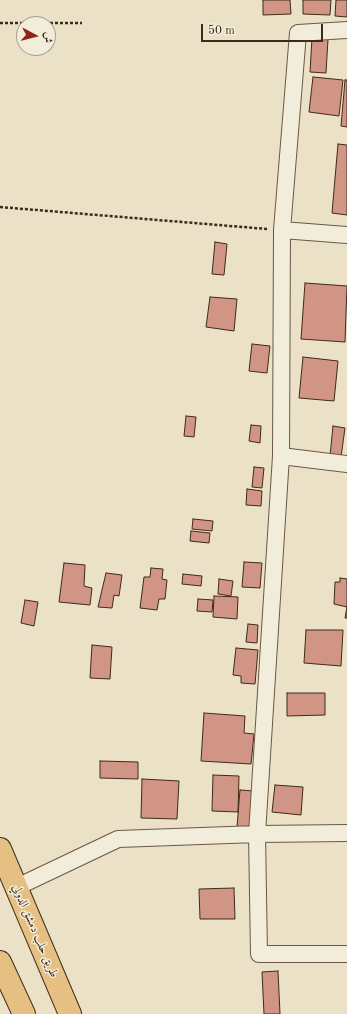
<!DOCTYPE html>
<meta charset="utf-8">
<style>
body{margin:0}
#map{position:relative;width:347px;height:1014px;overflow:hidden;background:#ebe1c6;font-family:"Old Standard TT",Amiri,serif}
canvas{display:block}
.north{position:absolute;left:16px;top:16px;width:40px;height:40px;box-sizing:border-box;background:#f2ecda;border:1px solid #aa9e8c;border-radius:50%;rotate:97deg;font-size:11px;font-weight:700;line-height:16px;text-align:center;color:#3f2a18}
.north::after{content:'';display:block;margin:auto;width:14px;height:18px;background:#8f2418;clip-path:polygon(50% 0,100% 100%,50% 72%,0 100%)}
.scale{position:absolute;left:201px;top:24px;width:122px;height:18px;box-sizing:border-box;border:2px solid #3f2a18;border-top:0;padding-left:5px;font-size:12px;line-height:14px;white-space:nowrap;color:#3f2a18;-webkit-text-stroke:3px #f2ecda;paint-order:stroke}
</style>
<div id="map">
<canvas width="347" height="1014"></canvas>
<div class="north">ش</div>
<div class="scale">50 m</div>
</div>
<script>
const ctx = document.querySelector('canvas').getContext('2d');
ctx.lineJoin = 'round';
function fillPath(path, color) {
  ctx.fillStyle = color;
  ctx.fill(path, 'evenodd');
}
function poly(rows) {
  const path = new Path2D();
  for (const r of rows) {
    path.moveTo(r[0], r[1]);
    for (let i = 2; i < r.length; i += 2) path.lineTo(r[i], r[i + 1]);
  }
  return path;
}
function stroke(path, color, width, dash) {
  ctx.strokeStyle = color;
  ctx.lineWidth = width;
  ctx.lineCap = dash ? 'butt' : 'round';
  ctx.setLineDash(dash || []);
  ctx.stroke(path);
}
function label(font, color, halo, rows, align = 'center') {
  ctx.font = font + ' "Old Standard TT",Amiri,serif';
  ctx.lineWidth = 3;
  ctx.setLineDash([]);
  ctx.textBaseline = 'middle';
  ctx.strokeStyle = halo;
  ctx.fillStyle = color;
  for (const [text, x, y, turn = 0] of rows) {
    ctx.save();
    ctx.translate(x, y);
    ctx.rotate((+turn || 0) * Math.PI / 180);
    ctx.textAlign = isNaN(turn) ? turn : align;
    if (halo) ctx.strokeText(text, 0, 0);
    ctx.fillText(text, 0, 0);
    ctx.restore();
  }
}
const building = poly([
 [263,0,290,0,291,14,263,15,263,0],
 [303,0,331,0,330,15,303,14,303,0],
 [336,0,347,0,347,17,335,16,336,0],
 [312,38,328,39,326,73,310,72,312,38],
 [313,77,343,80,339,116,309,112,313,77],
 [345,80,347,80,347,127,341,126,345,80],
 [338,144,347,145,347,215,332,213,338,144],
 [215,242,227,244,224,275,212,274,215,242],
 [305,283,347,286,345,342,301,339,305,283],
 [210,297,237,299,234,331,206,327,210,297],
 [252,344,270,346,267,373,249,371,252,344],
 [303,357,338,361,334,401,299,398,303,357],
 [186,416,196,417,194,437,184,436,186,416],
 [251,425,261,426,260,443,249,441,251,425],
 [333,426,345,428,341,457,330,456,333,426],
 [254,467,264,468,262,488,252,487,254,467],
 [247,489,262,491,261,506,246,505,247,489],
 [193,519,213,521,212,531,192,529,193,519],
 [191,531,210,533,209,543,190,541,191,531],
 [244,562,262,563,260,588,242,587,244,562],
 [64,563,85,565,84,586,92,588,90,605,59,602,64,563],
 [151,568,163,569,162,579,167,580,165,599,159,599,157,610,140,608,144,577,150,577,151,568],
 [106,573,122,575,119,596,114,595,112,608,98,607,106,573],
 [183,574,202,576,201,586,182,584,183,574],
 [340,578,347,579,347,618,345,618,347,607,334,604,335,582,340,582,340,578],
 [219,579,233,581,231,596,218,594,219,579],
 [214,596,238,597,237,619,213,617,214,596],
 [198,599,213,600,212,612,197,611,198,599],
 [25,600,38,602,34,626,21,623,25,600],
 [248,624,258,625,257,643,246,642,248,624],
 [306,630,343,630,341,666,304,663,306,630],
 [92,645,112,647,110,679,90,678,92,645],
 [236,648,258,650,255,684,241,683,241,676,233,675,236,648],
 [287,693,325,693,325,715,287,716,287,693],
 [204,713,245,716,244,733,254,734,251,764,201,761,204,713],
 [100,761,138,762,138,779,100,778,100,761],
 [213,775,239,776,238,812,212,811,213,775],
 [142,779,179,781,177,819,141,818,142,779],
 [275,785,303,787,301,815,272,812,275,785],
 [240,790,254,791,252,828,237,827,240,790],
 [234,888,235,919,200,919,199,889,234,888],
 [278,971,280,1014,264,1014,262,972,278,971]
]);
const path = poly([
 [0,23,82,23],
 [0,207,267,229]
]);
const minor = poly([
 [282,230,298,33,347,30],
 [347,235,282,230,281,456,257,834,259,954,347,954],
 [281,456,347,464],
 [17,887,118,839,257,834,347,833]
]);
const motorway = poly([
 [0,849,70,1014],
 [0,962,24,1014]
]);
const streetNames = [
 ["طريق حلب دمشق الدولي",35,931,67]
];
fillPath(building, '#d19586');
stroke(building, '#3f2a18', 1);
stroke(minor, '#6a5844', 18);
stroke(motorway, '#3f2a18', 24);
stroke(path, '#3f2a18', 2.5, [3, 2]);
stroke(minor, '#f2ecda', 16);
stroke(motorway, '#e6c083', 22);
label('12px', '#3f2a18', '#f2ecda', streetNames);
</script>
